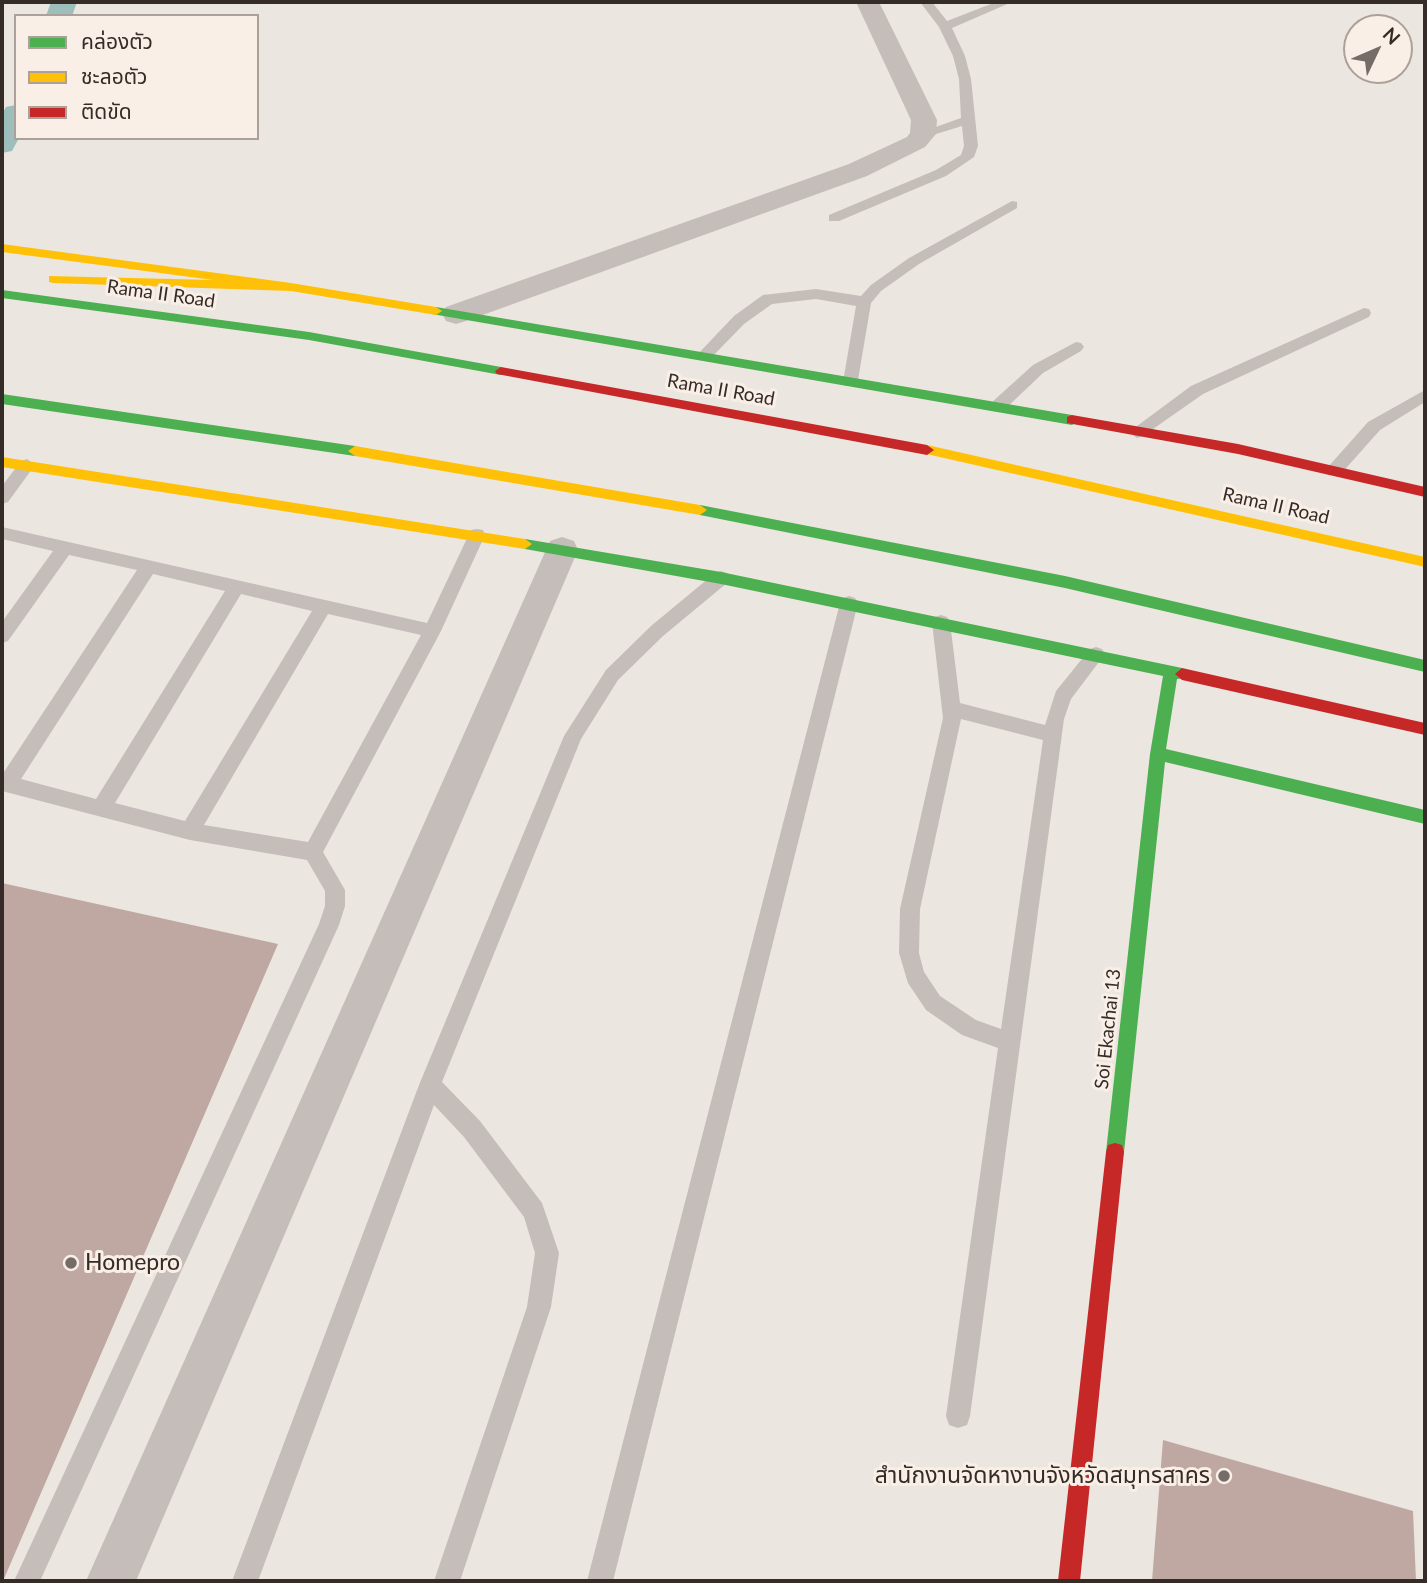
<!DOCTYPE html>
<meta charset="utf-8">
<style>
body{margin:0}
#map{position:relative;width:1427px;height:1583px;overflow:hidden;background:#ece6e0;font-family:Lato,"Noto Sans Thai",sans-serif}
canvas{display:block}
.frame{position:absolute;inset:0;border:4px solid #352b27;pointer-events:none}
.legend{position:absolute;left:14px;top:14px;width:245px;height:126px;box-sizing:border-box;background:#f9efe7;border:2px solid #aba19a;margin:0;padding:9px 12px;list-style:none;font-size:21px;color:#352b27}
.legend li{display:flex;align-items:center;gap:14px;height:35px}
.legend b{width:35px;border:2px solid #aba19a}
.north{position:absolute;left:1343px;top:14px;width:70px;height:70px;box-sizing:border-box;background:#f9efe7;border:2px solid #aba19a;border-radius:50%;rotate:46deg;font-size:19px;font-weight:700;line-height:28px;text-align:center;color:#352b27}
.north::after{content:'';display:block;margin:auto;width:24px;height:32px;background:#756c68;clip-path:polygon(50% 0,100% 100%,50% 72%,0 100%)}
</style>
<div id="map">
<canvas width="1427" height="1583"></canvas>
<div class="frame"></div>
<ul class="legend">
<li><b style="height:9px;background:#4caf50"></b>คล่องตัว</li>
<li><b style="height:9px;background:#ffc107"></b>ชะลอตัว</li>
<li><b style="height:9px;background:#c62828"></b>ติดขัด</li>
</ul>
<div class="north">N</div>
</div>
<script>
const ctx = document.querySelector('canvas').getContext('2d');
ctx.lineJoin = 'round';
function poly(rows) {
  const path = new Path2D();
  for (const r of rows) {
    path.moveTo(r[0], r[1]);
    for (let i = 2; i < r.length; i += 2) path.lineTo(r[i], r[i + 1]);
  }
  return path;
}
function fillPath(path, color) {
  ctx.fillStyle = color;
  ctx.fill(path, 'evenodd');
}
function stroke(path, color, width, dash) {
  ctx.strokeStyle = color;
  ctx.lineWidth = width;
  ctx.lineCap = dash ? 'butt' : 'round';
  ctx.setLineDash(dash || []);
  ctx.stroke(path);
}
function label(font, color, halo, rows, align = 'center') {
  ctx.font = font + ' Lato,"Noto Sans Thai",sans-serif';
  ctx.lineWidth = 6;
  ctx.setLineDash([]);
  ctx.textBaseline = 'middle';
  ctx.strokeStyle = halo;
  ctx.fillStyle = color;
  for (const [text, x, y, turn = 0] of rows) {
    ctx.save();
    ctx.translate(x, y);
    ctx.rotate((+turn || 0) * Math.PI / 180);
    ctx.textAlign = isNaN(turn) ? turn : align;
    if (halo) ctx.strokeText(text, 0, 0);
    ctx.fillText(text, 0, 0);
    ctx.restore();
  }
}
const canal = poly([
 [51,2,77,2,72,16,46,16,51,2],
 [16,105,16,138,19,138,12,151,2,153,2,114,6,107,16,105]
]);
const building = poly([
 [2,883,278,944,3,1581,2,1581],
 [1163,1440,1413,1511,1416,1581,1152,1581]
]);
const lane = poly([
 [920,2,932,2,947,21,996,2,1012,2,952,28,965,56,971,79,978,146,974,157,946,176,839,221,829,221,829,215,936,170,961,155,964,146,962,126,923,138,916,134,961,118,959,79,953,56,939,27,920,2],
 [1012,201,1017,202,1017,208,919,264,881,291,871,303,857,386,845,386,843,382,856,306,816,299,772,304,744,324,709,360,699,360,696,356,734,316,763,295,816,289,861,296,871,285,909,258,1012,201],
 [1364,308,1369,309,1371,313,1369,317,1203,394,1143,436,1137,438,1129,432,1191,386,1364,308],
 [1076,342,1081,343,1084,347,1081,351,1043,373,1003,411,991,411,989,407,991,403,1033,365,1076,342],
 [1425,390,1425,402,1380,430,1340,475,1328,475,1326,471,1328,467,1368,422,1425,390],
 [27,459,35,465,8,502,2,504,2,486,21,461,27,459],
 [2,527,427,623,471,530,477,529,483,530,485,535,441,631,323,852,345,890,345,906,339,925,40,1581,14,1581,319,924,325,906,325,891,307,860,190,840,2,791,2,775,137,570,69,555,8,641,2,643,2,622,53,551,2,539,2,527],
 [153,574,225,591,96,799,21,779,153,574],
 [241,594,312,611,185,821,115,803,241,594],
 [328,614,421,635,308,842,204,825,328,614],
 [721,571,727,573,730,578,727,583,663,636,618,680,581,739,442,1082,480,1121,542,1203,559,1253,551,1307,460,1581,434,1581,527,1307,535,1253,524,1217,464,1137,434,1105,258,1581,232,1581,419,1085,564,736,606,670,651,626,715,573,721,571],
 [849,596,855,598,858,603,613,1581,587,1581,840,603,843,598,849,596],
 [941,615,947,617,950,622,960,703,1045,725,1056,691,1090,649,1096,647,1102,649,1105,654,1071,699,1064,719,970,1416,967,1425,958,1428,949,1425,946,1416,998,1048,962,1035,926,1010,908,983,899,953,900,909,943,718,932,622,935,617,941,615],
 [961,719,1043,740,1001,1029,976,1020,940,996,924,972,919,953,920,909,961,719]
]);
const street = poly([
 [856,2,879,2,937,120,936,134,925,147,867,176,466,321,456,324,446,321,442,314,446,307,849,164,907,137,910,133,911,120,856,2],
 [562,537,574,541,578,550,136,1581,86,1581,546,550,550,541,562,537]
]);
const fast = poly([
 [2,290,309,332,501,367,507,371,501,375,309,340,2,298,2,290],
 [436,307,1072,415,1079,420,1072,425,432,314,430,311,436,307],
 [2,394,355,446,362,451,355,456,2,404,2,394],
 [700,505,1065,576,1425,660,1425,672,1065,588,700,515,693,510,700,505],
 [525,539,721,572,1182,668,1189,674,1187,678,1177,679,1166,749,1425,810,1425,824,1165,762,1124,1152,1122,1159,1115,1161,1108,1159,1106,1152,1150,754,1163,676,721,584,525,549,518,544,525,539]
]);
const slow = poly([
 [2,244,291,283,436,307,442,311,436,315,291,291,53,283,49,282,49,276,213,280,2,252,2,244],
 [927,445,1425,557,1425,567,922,453,920,450,927,445],
 [355,446,700,505,707,510,700,515,355,456,348,451,355,446],
 [2,457,525,539,532,544,525,549,2,467,2,457]
]);
const jam = poly([
 [501,367,927,445,934,450,927,455,497,374,495,371,501,367],
 [1072,415,1238,444,1425,487,1425,497,1238,454,1067,423,1067,417,1072,415],
 [1182,668,1425,723,1425,735,1182,680,1175,674,1182,668],
 [1115,1143,1122,1145,1124,1152,1080,1581,1058,1581,1106,1152,1108,1145,1115,1143]
]);
const markers = [
 [71,1263,7,"#756c68"],
 [1224,1476,7,"#756c68"]
];
const streetNames = [
 ["Rama II Road",161,294,8],
 ["Rama II Road",721,390,10],
 ["Rama II Road",1276,506,13],
 ["Soi Ekachai 13",1108,1029,-84]
];
const nearPoinames = [
 ["Homepro",85,1263],
 ["สำนักงานจัดหางานจังหวัดสมุทรสาคร",1210,1476,"right"]
];
fillPath(canal, '#9dbebb');
fillPath(building, '#bfa8a2');
fillPath(lane, '#c4bdb9');
fillPath(street, '#c4bdb9');
fillPath(fast, '#4caf50');
fillPath(slow, '#ffc107');
fillPath(jam, '#c62828');
for (const [x, y, r, color] of markers) {
  const dot = new Path2D();
  dot.arc(x, y, r, 0, 2 * Math.PI);
  ctx.fillStyle = color;
  ctx.fill(dot);
  stroke(dot, '#f9efe7', 2.5);
}
label('19px', '#352b27', '#f9efe7', streetNames);
label('23px', '#352b27', '#f9efe7', nearPoinames, 'left');
</script>
